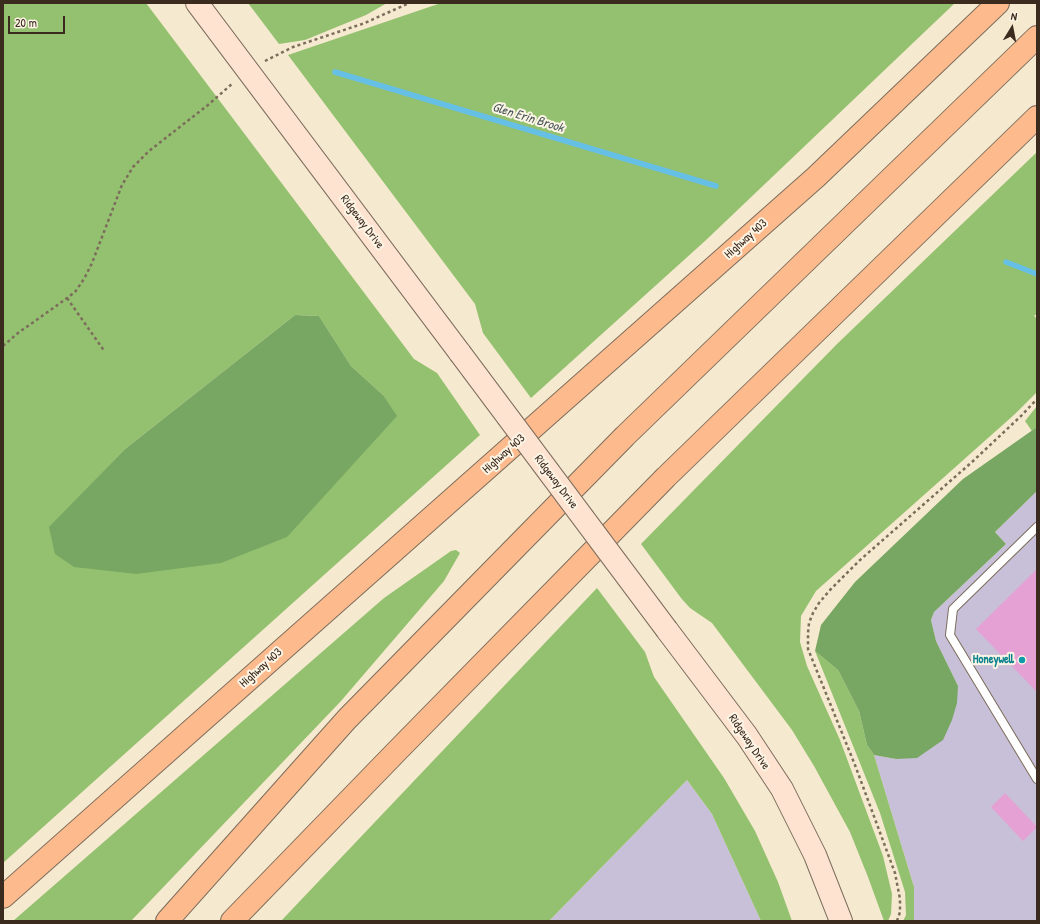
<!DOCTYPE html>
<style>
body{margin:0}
#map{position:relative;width:1040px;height:924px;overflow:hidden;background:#f5e9cf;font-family:"Patrick Hand",sans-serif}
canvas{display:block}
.frame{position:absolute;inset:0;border:4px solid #3b2a1e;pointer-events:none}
.north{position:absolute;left:992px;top:8px;width:40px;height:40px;-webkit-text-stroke:3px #fcf5e5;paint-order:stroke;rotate:10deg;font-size:11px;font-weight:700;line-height:16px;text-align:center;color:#3b2a1e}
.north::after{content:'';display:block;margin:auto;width:14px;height:18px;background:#3b2a1e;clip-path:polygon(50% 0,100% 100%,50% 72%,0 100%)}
.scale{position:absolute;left:8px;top:16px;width:57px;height:18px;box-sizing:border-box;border:2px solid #3b2a1e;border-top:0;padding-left:5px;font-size:12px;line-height:14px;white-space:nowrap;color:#3b2a1e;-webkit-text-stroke:3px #fcf5e5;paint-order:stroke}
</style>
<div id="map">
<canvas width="1040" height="924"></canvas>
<div class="frame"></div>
<div class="north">N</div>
<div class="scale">20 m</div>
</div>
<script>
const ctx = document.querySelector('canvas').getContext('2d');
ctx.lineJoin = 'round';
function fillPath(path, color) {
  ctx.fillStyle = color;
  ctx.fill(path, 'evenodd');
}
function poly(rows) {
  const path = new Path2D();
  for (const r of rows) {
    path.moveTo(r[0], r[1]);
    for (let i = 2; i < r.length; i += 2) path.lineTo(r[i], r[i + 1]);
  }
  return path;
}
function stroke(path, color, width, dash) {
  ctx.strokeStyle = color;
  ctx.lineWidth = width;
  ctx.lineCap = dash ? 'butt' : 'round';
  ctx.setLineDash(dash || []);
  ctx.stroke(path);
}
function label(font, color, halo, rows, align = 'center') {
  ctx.font = font + ' "Patrick Hand",sans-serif';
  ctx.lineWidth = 4;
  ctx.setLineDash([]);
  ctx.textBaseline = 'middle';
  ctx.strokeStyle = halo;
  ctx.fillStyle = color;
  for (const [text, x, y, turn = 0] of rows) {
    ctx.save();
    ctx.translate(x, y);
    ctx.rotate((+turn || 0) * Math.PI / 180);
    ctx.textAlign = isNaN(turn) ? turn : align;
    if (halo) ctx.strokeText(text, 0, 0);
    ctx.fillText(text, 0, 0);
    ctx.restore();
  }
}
const industrial = poly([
 [1037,491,1037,921,914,921,914,887,874,755,896,759,958,686,936,641,931,620,934,612,1006,544,995,532],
 [687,780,712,814,761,921,549,921]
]);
const green = poly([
 [3,3,146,3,414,359,437,373,480,435,3,863],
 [295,315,319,316,351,366,383,395,50,527,125,449],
 [248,3,387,3,366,15,305,40,279,44],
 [441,3,955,3,705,241,531,398,483,333,475,304,288,55],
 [1037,152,1037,315,1034,315,1037,320,1037,392,1015,414,816,591,801,616,800,642,807,666,840,740,883,856,892,894,891,914,888,921,884,921,868,877,850,832,814,766,792,730,712,623,690,608,681,598,641,544,837,344],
 [1037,406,1037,427,1032,431,1025,421],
 [456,550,460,553,444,581,341,701,131,921,13,921,384,598,451,551],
 [597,588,645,652,654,677,724,778,755,831,778,882,792,921,761,921,712,814,687,780,549,921,281,921],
 [815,651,838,670,859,711,867,745,874,755,914,887,914,921,903,921,906,915,905,892,880,813]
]);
const forest = poly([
 [295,315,319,316,351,366,383,395,397,416,287,537,221,563,136,574,74,567,55,554,49,527,125,449],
 [1037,427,1037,491,995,532,1006,544,934,612,931,620,936,641,958,686,957,703,952,720,943,740,917,758,896,759,874,755,867,745,859,711,838,670,815,651,821,625,855,582,963,479]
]);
const stream = poly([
 [335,72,716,186],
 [1006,262,1037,274]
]);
const building = poly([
 [1037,569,1037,692,976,629],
 [1005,793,1037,827,1023,841,991,807]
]);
const path = poly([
 [265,61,293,47,365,23,409,3],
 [67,298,105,352],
 [3,346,18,333,59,304,75,292,84,279,92,263,122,185,133,167,149,151,208,105,233,83],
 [897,921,900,912,900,899,895,873,855,765,808,649,808,633,809,623,813,613,819,603,830,590,860,560,972,462,1021,416,1037,399]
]);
const lane = poly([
 [1037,527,953,609,950,635,1037,779]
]);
const secondary = poly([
 [197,3,460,353],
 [667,630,747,736,782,789,815,855,841,921]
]);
const highway = poly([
 [3,897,816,177,998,3],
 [167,921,347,719,625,436,1037,37],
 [232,921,397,751,666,477,1037,117]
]);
const secondaryBridge = poly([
 [460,353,667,630]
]);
const markers = [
 [1022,660,4,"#0f9aa8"]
];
const streetNames = [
 ["Ridgeway Drive",362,222,53],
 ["Highway 403",746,239,-42],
 ["Highway 403",504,454,-42],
 ["Ridgeway Drive",556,482,53],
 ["Highway 403",261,668,-42],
 ["Ridgeway Drive",749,742,56]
];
const cultureNames = [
 ["Honeywell",1014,660]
];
const waterNames = [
 ["Glen Erin Brook",528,118,17]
];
fillPath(industrial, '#c8bfd8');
fillPath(green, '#94c16f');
fillPath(forest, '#77a762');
stroke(stream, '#66bfe4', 5.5);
fillPath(building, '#e6a1d4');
stroke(lane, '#7c6d5c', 10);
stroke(secondary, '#7c6d5c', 24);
stroke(highway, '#7c6d5c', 24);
stroke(path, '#7c6d5c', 2.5, [3, 3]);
stroke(lane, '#fff', 8);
stroke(secondary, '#fee3d1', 22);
stroke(highway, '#fcba8d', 22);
stroke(secondaryBridge, '#7c6d5c', 24, []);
stroke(secondaryBridge, '#fee3d1', 22);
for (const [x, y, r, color] of markers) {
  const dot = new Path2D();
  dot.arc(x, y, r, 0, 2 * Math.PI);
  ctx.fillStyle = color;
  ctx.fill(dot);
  stroke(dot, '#fcf5e5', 1.5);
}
label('12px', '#3b2a1e', '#fcf5e5', streetNames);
label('bold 12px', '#0d838f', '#fcf5e5', cultureNames, 'right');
label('italic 13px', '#485759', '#fcf5e5', waterNames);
</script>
